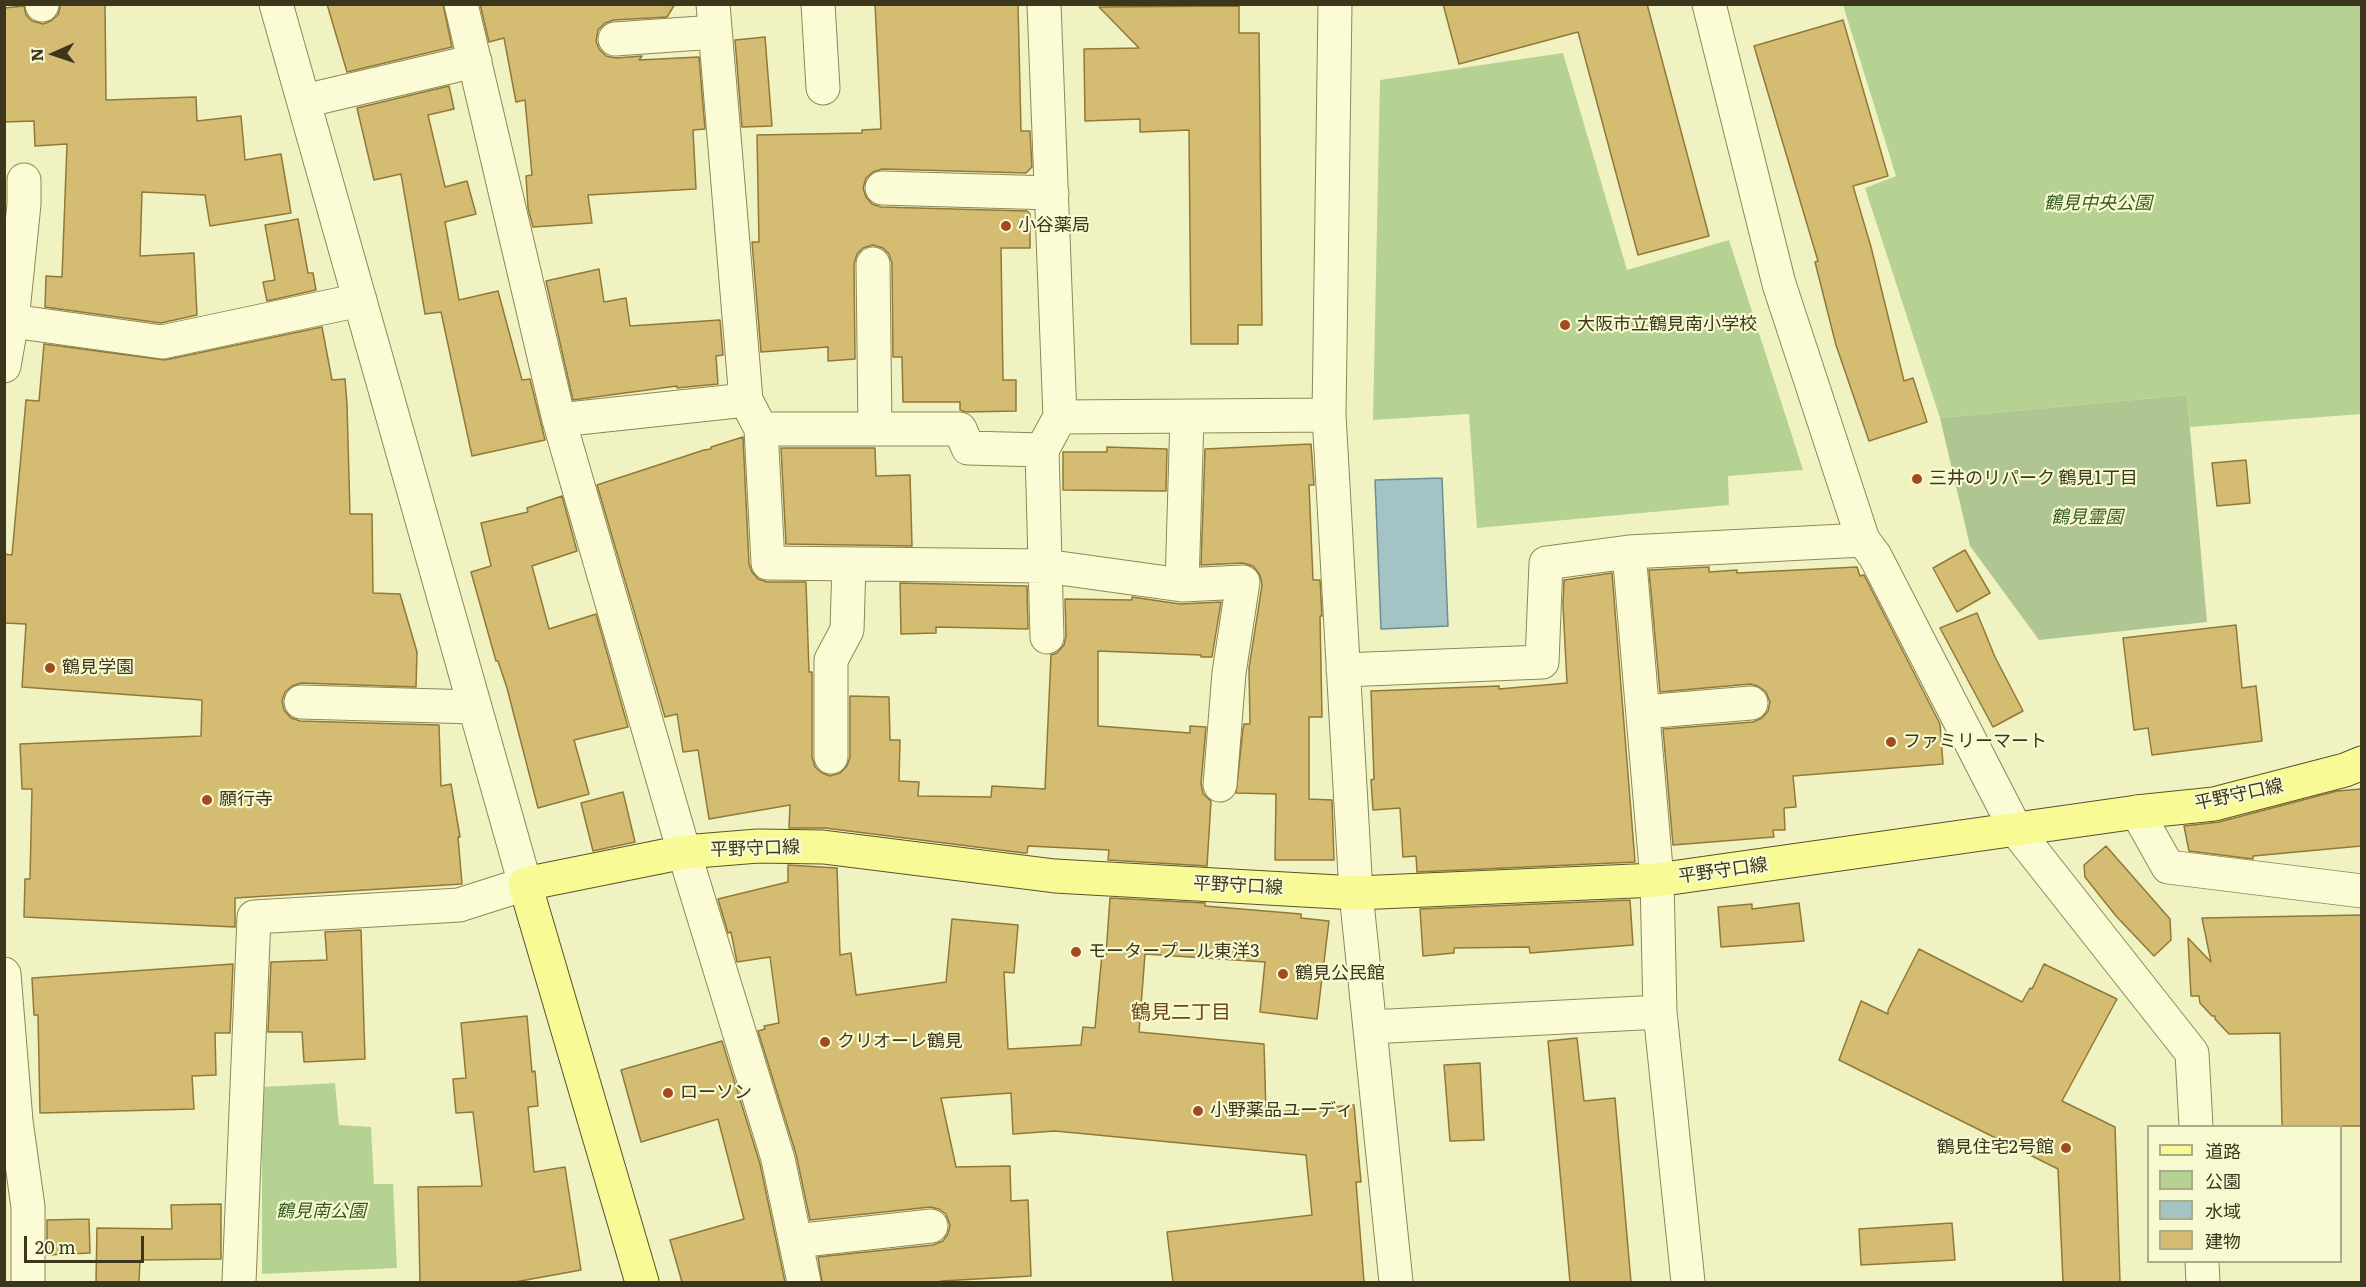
<!DOCTYPE html>
<meta charset="utf-8">
<style>
body{margin:0}
#map{position:relative;width:2366px;height:1287px;overflow:hidden;background:#f1f2c1;font-family:Literata,"Noto Sans JP",serif}
canvas{display:block}
.frame{position:absolute;inset:0;border:6px solid #3c361c;pointer-events:none}
.legend{position:absolute;left:2147px;top:1125px;width:195px;height:138px;box-sizing:border-box;background:#f7f9d1;border:2px solid #acab89;margin:0;padding:8px 10px;list-style:none;font-size:18px;color:#3c361c}
.legend li{display:flex;align-items:center;gap:12px;height:30px}
.legend b{width:30px;border:2px solid #acab89}
.north{position:absolute;left:24px;top:24px;width:60px;height:60px;-webkit-text-stroke:4px #f7f9d1;paint-order:stroke;rotate:267deg;font-size:16px;font-weight:700;line-height:24px;text-align:center;color:#3c361c}
.north::after{content:'';display:block;margin:auto;width:21px;height:27px;background:#3c361c;clip-path:polygon(50% 0,100% 100%,50% 72%,0 100%)}
.scale{position:absolute;left:24px;top:1236px;width:120px;height:27px;box-sizing:border-box;border:3px solid #3c361c;border-top:0;padding-left:8px;font-size:18px;line-height:21px;white-space:nowrap;color:#3c361c;-webkit-text-stroke:4px #f7f9d1;paint-order:stroke}
</style>
<div id="map">
<canvas width="2366" height="1287"></canvas>
<div class="frame"></div>
<ul class="legend">
<li><b style="height:8px;background:#f7fa95"></b>道路</li>
<li><b style="height:16px;background:#b6d293"></b>公園</li>
<li><b style="height:16px;background:#a4c3c4"></b>水域</li>
<li><b style="height:16px;background:#d5bc73"></b>建物</li>
</ul>
<div class="north">N</div>
<div class="scale">20 m</div>
</div>
<script>
const ctx = document.querySelector('canvas').getContext('2d');
ctx.lineJoin = 'round';
function fillPath(path, color) {
  ctx.fillStyle = color;
  ctx.fill(path, 'evenodd');
}
function poly(rows) {
  const path = new Path2D();
  for (const r of rows) {
    path.moveTo(r[0], r[1]);
    for (let i = 2; i < r.length; i += 2) path.lineTo(r[i], r[i + 1]);
  }
  return path;
}
function stroke(path, color, width, dash) {
  ctx.strokeStyle = color;
  ctx.lineWidth = width;
  ctx.lineCap = dash ? 'butt' : 'round';
  ctx.setLineDash(dash || []);
  ctx.stroke(path);
}
function label(font, color, halo, rows, align = 'center') {
  ctx.font = font + ' Literata,"Noto Sans JP",serif';
  ctx.lineWidth = 4.5;
  ctx.setLineDash([]);
  ctx.textBaseline = 'middle';
  ctx.strokeStyle = halo;
  ctx.fillStyle = color;
  for (const [text, x, y, turn = 0] of rows) {
    ctx.save();
    ctx.translate(x, y);
    ctx.rotate((+turn || 0) * Math.PI / 180);
    ctx.textAlign = isNaN(turn) ? turn : align;
    if (halo) ctx.strokeText(text, 0, 0);
    ctx.fillText(text, 0, 0);
    ctx.restore();
  }
}
const green = poly([
 [1843,5,2361,5,2361,414,2190,427,2187,395,1940,418,1865,188,1896,176],
 [1563,53,1627,270,1729,240,1803,470,1728,476,1729,505,1477,528,1469,414,1373,420,1380,80],
 [335,1083,339,1125,371,1127,374,1184,393,1184,397,1268,262,1274,262,1087]
]);
const cemetery = poly([
 [2187,395,2207,622,2039,640,1970,546,1940,418]
]);
const water = poly([
 [1442,478,1448,626,1381,629,1375,480,1442,478]
]);
const building = poly([
 [61,4,105,4,106,100,196,97,197,121,241,116,245,160,281,154,291,213,210,226,205,195,142,192,140,256,194,253,197,315,161,323,45,307,46,276,62,277,67,144,35,146,34,121,4,122,4,8,24,6,26,15,32,21,43,24,51,21,58,15,61,4],
 [327,4,443,4,452,47,347,72,327,4],
 [480,4,675,4,667,17,614,20,605,23,598,30,596,41,599,49,606,56,616,58,642,56,639,60,699,57,705,129,693,130,696,189,588,195,592,223,533,227,528,208,526,176,532,175,525,100,516,102,504,38,489,42,480,4],
 [875,4,1018,4,1021,131,1030,131,1032,167,1026,173,882,169,873,172,866,178,863,188,866,197,872,204,881,207,1027,211,1030,214,1030,248,1001,248,1003,380,1016,380,1016,411,966,412,960,410,960,402,903,402,902,357,893,357,892,263,889,254,883,248,873,245,863,248,857,254,854,264,855,359,828,361,828,347,761,352,752,242,759,242,757,135,862,133,862,130,881,129,875,4],
 [1443,4,1647,4,1709,236,1638,255,1578,32,1459,64,1443,4],
 [1239,6,1239,33,1259,33,1262,325,1238,325,1238,344,1191,344,1189,130,1140,132,1140,119,1085,121,1084,49,1139,48,1099,7,1239,6],
 [1843,20,1888,176,1853,186,1871,247,1904,381,1913,378,1927,422,1869,441,1836,345,1815,262,1818,261,1754,46,1843,20],
 [765,37,772,126,742,127,735,40,765,37],
 [449,86,454,109,428,115,445,187,467,181,476,214,445,222,459,300,498,291,522,380,530,379,545,440,472,456,441,312,425,314,401,174,374,180,357,108,449,86],
 [298,219,308,273,313,273,316,290,267,301,263,282,275,280,265,225,298,219],
 [599,269,604,302,626,298,630,326,720,320,723,355,716,356,718,384,677,388,677,386,573,400,546,281,599,269],
 [322,327,332,380,345,379,347,404,350,514,372,514,373,593,400,594,417,652,416,687,301,683,292,686,285,692,282,701,284,710,291,718,300,721,439,725,441,786,451,784,460,837,458,837,462,884,235,898,235,927,24,917,25,879,30,879,32,789,22,789,20,744,201,736,202,700,22,687,26,624,4,623,4,554,12,555,26,400,39,401,44,344,165,360,322,327],
 [743,437,749,564,752,572,758,579,767,582,806,582,809,672,812,672,812,757,815,767,822,773,830,776,840,773,847,766,850,757,850,696,889,697,890,740,900,740,899,781,919,782,918,796,991,797,992,786,1045,789,1051,655,1057,653,1064,645,1066,636,1065,599,1132,600,1132,597,1180,604,1221,602,1212,657,1201,657,1201,655,1098,651,1098,726,1190,733,1190,726,1206,727,1201,783,1203,794,1211,801,1207,866,1108,860,1109,850,1028,846,1027,853,1024,853,825,828,789,828,790,805,709,819,698,750,683,752,677,714,665,717,597,485,704,450,711,449,711,447,743,437],
 [1311,444,1314,485,1309,485,1313,580,1320,580,1322,616,1320,616,1322,717,1309,717,1309,799,1332,800,1334,860,1275,860,1276,794,1236,793,1243,729,1244,724,1250,724,1249,668,1262,585,1260,575,1253,566,1243,563,1201,565,1205,449,1311,444],
 [1107,447,1167,449,1166,491,1063,490,1063,452,1107,452,1107,447],
 [781,448,875,448,876,476,910,475,912,546,786,544,781,448],
 [2246,460,2250,503,2217,506,2212,463,2246,460],
 [562,496,577,551,532,566,549,629,596,614,628,727,574,740,589,794,538,808,507,688,498,661,496,661,471,572,491,566,481,523,528,512,527,508,562,496],
 [1965,550,1990,593,1957,612,1933,568,1965,550],
 [1709,567,1709,572,1737,570,1737,573,1857,567,1860,576,1864,575,1940,724,1943,764,1793,776,1796,807,1784,808,1785,830,1773,830,1774,837,1673,845,1663,729,1753,722,1762,718,1768,711,1770,702,1766,692,1758,686,1750,684,1660,692,1649,570,1709,567],
 [1612,573,1635,862,1417,872,1416,856,1403,857,1400,808,1373,810,1371,780,1374,779,1371,691,1499,686,1499,689,1567,683,1563,605,1564,580,1612,573],
 [900,583,1027,586,1028,629,936,627,936,633,901,634,900,583],
 [1977,613,1995,657,2023,711,1993,727,1940,628,1977,613],
 [2236,625,2242,688,2256,686,2262,741,2152,755,2148,728,2134,730,2123,638,2236,625],
 [2361,789,2361,846,2253,856,2253,859,2189,851,2184,826,2219,822,2337,791,2361,789],
 [623,792,635,842,593,851,581,803,623,792],
 [2106,846,2170,919,2171,940,2154,956,2116,916,2085,877,2084,865,2106,846],
 [788,865,837,868,840,955,851,953,856,995,946,982,952,919,1018,925,1014,973,1004,972,1008,1049,1081,1045,1083,1027,1095,1028,1102,954,1106,955,1110,898,1205,903,1205,906,1301,914,1301,918,1329,921,1317,1019,1260,1012,1265,962,1145,954,1139,1032,1264,1044,1266,1113,1354,1105,1361,1182,1356,1182,1364,1282,1173,1282,1167,1232,1312,1215,1306,1155,1055,1131,1013,1134,1011,1093,941,1098,956,1167,1010,1166,1011,1201,1028,1200,1031,1276,941,1281,941,1282,822,1282,818,1257,933,1245,943,1241,948,1234,950,1225,946,1214,939,1209,930,1207,810,1220,796,1154,758,1031,765,1029,764,1026,779,1023,770,957,737,962,731,932,728,933,718,899,788,882,788,865],
 [1630,900,1633,945,1530,953,1529,947,1454,948,1454,953,1423,956,1420,909,1630,900],
 [1799,903,1804,941,1721,947,1718,907,1752,904,1752,909,1799,903],
 [2361,915,2361,1126,2282,1126,2280,1033,2229,1034,2215,1019,2215,1016,2212,1016,2200,1003,2199,996,2191,996,2188,938,2211,962,2202,918,2361,915],
 [361,930,365,1059,304,1062,302,1032,268,1032,271,962,327,960,325,932,361,930],
 [1919,949,2022,1002,2030,988,2032,989,2044,964,2117,999,2062,1101,2115,1127,2120,1282,2063,1282,2058,1169,1839,1060,1861,1001,1888,1014,1888,1010,1919,949],
 [233,964,230,1033,215,1033,216,1075,192,1076,194,1109,40,1113,38,1015,34,1015,32,978,233,964],
 [527,1016,532,1072,535,1071,538,1106,528,1107,534,1172,565,1167,581,1270,515,1282,420,1282,418,1187,482,1186,473,1112,456,1113,453,1079,466,1078,461,1023,527,1016],
 [1577,1038,1584,1101,1615,1098,1631,1282,1570,1282,1548,1041,1577,1038],
 [722,1041,760,1164,785,1282,682,1282,670,1240,744,1219,718,1119,641,1142,621,1070,722,1041],
 [1480,1063,1484,1140,1450,1141,1444,1065,1480,1063],
 [221,1204,221,1259,140,1260,139,1282,96,1282,97,1228,172,1229,171,1205,221,1204],
 [89,1219,90,1253,47,1255,47,1220,89,1219],
 [1952,1223,1955,1260,1861,1265,1859,1229,1952,1223]
]);
const minor = poly([
 [461,4,559,420,684,852,778,1159,804,1282],
 [713,4,746,400,761,429,960,429,968,448,1042,450,1060,417,1329,415],
 [818,4,823,88],
 [1044,4,1060,417],
 [1335,4,1329,415,1356,893,1396,1282],
 [1709,4,1779,284,1863,540,1875,556,2016,830,2192,1053,2196,1126],
 [42,5,42,4],
 [615,39,715,32],
 [304,101,475,61],
 [882,188,1052,193],
 [873,264,875,429],
 [12,321,162,342,360,300],
 [4,366,12,321,24,204,24,180],
 [559,420,746,400],
 [761,429,768,563,1045,566,1182,585,1243,582,1229,673,1220,785],
 [1042,450,1047,637],
 [1629,552,1657,880,1660,1012,1688,1282],
 [1182,585,1187,417],
 [1343,670,1542,662,1546,563,1629,552,1863,540],
 [301,702,475,707],
 [1643,712,1751,703],
 [831,757,831,660,847,630,849,564],
 [2137,812,2168,867,2362,891],
 [4,974,16,1121,28,1207,28,1282],
 [1370,1027,1660,1012],
 [795,1241,931,1226],
 [2202,1262,2203,1282],
 [239,1282,254,917,459,905,525,884,276,4]
]);
const major = poly([
 [642,1282,525,884,684,852,758,846,823,847,1055,876,1356,893,1657,880,2137,812,2214,804,2345,770,2362,763]
]);
const markers = [
 [1006,226,6,"#a34b20"],
 [1565,325,6,"#a34b20"],
 [1917,479,6,"#a34b20"],
 [50,668,6,"#a34b20"],
 [1891,742,6,"#a34b20"],
 [207,800,6,"#a34b20"],
 [1076,952,6,"#a34b20"],
 [1283,974,6,"#a34b20"],
 [825,1042,6,"#a34b20"],
 [668,1093,6,"#a34b20"],
 [1198,1111,6,"#a34b20"],
 [2066,1148,6,"#a34b20"]
];
const parkNames = [
 ["鶴見中央公園",2098,204],
 ["鶴見霊園",2087,518],
 ["鶴見南公園",321,1212]
];
const poiNames = [
 ["小谷薬局",1018,226],
 ["大阪市立鶴見南小学校",1577,325],
 ["三井のリパーク 鶴見1丁目",1929,479],
 ["鶴見学園",62,668],
 ["ファミリーマート",1903,742],
 ["願行寺",219,800],
 ["モータープール東洋3",1088,952],
 ["鶴見公民館",1295,974],
 ["クリオーレ鶴見",837,1042],
 ["ローソン",680,1093],
 ["小野薬品ユーディ",1210,1111],
 ["鶴見住宅2号館",2054,1148,"right"]
];
const streetNames = [
 ["平野守口線",2239,795,-12],
 ["平野守口線",755,849,-2],
 ["平野守口線",1723,871,-8],
 ["平野守口線",1238,886,3]
];
const neighbourhoodNames = [
 ["鶴見二丁目",1181,1013]
];
fillPath(green, '#b6d293');
fillPath(cemetery, '#afc693');
fillPath(water, '#a4c3c4');
stroke(water, '#6a9094', 1.5);
fillPath(building, '#d5bc73');
stroke(building, '#907939', 1.5);
stroke(minor, '#8e8756', 35);
stroke(major, '#5b522b', 35);
stroke(minor, '#fbfcd5', 33);
stroke(major, '#f7fa95', 33);
for (const [x, y, r, color] of markers) {
  const dot = new Path2D();
  dot.arc(x, y, r, 0, 2 * Math.PI);
  ctx.fillStyle = color;
  ctx.fill(dot);
  stroke(dot, '#f7f9d1', 2);
}
label('italic 18px', '#395b20', '#f7f9d1', parkNames);
label('18px', '#3c361c', '#f7f9d1', poiNames, 'left');
label('18px', '#3c361c', '#f7f9d1', streetNames);
label('20px', '#6d4617', '#f7f9d1', neighbourhoodNames);
</script>
